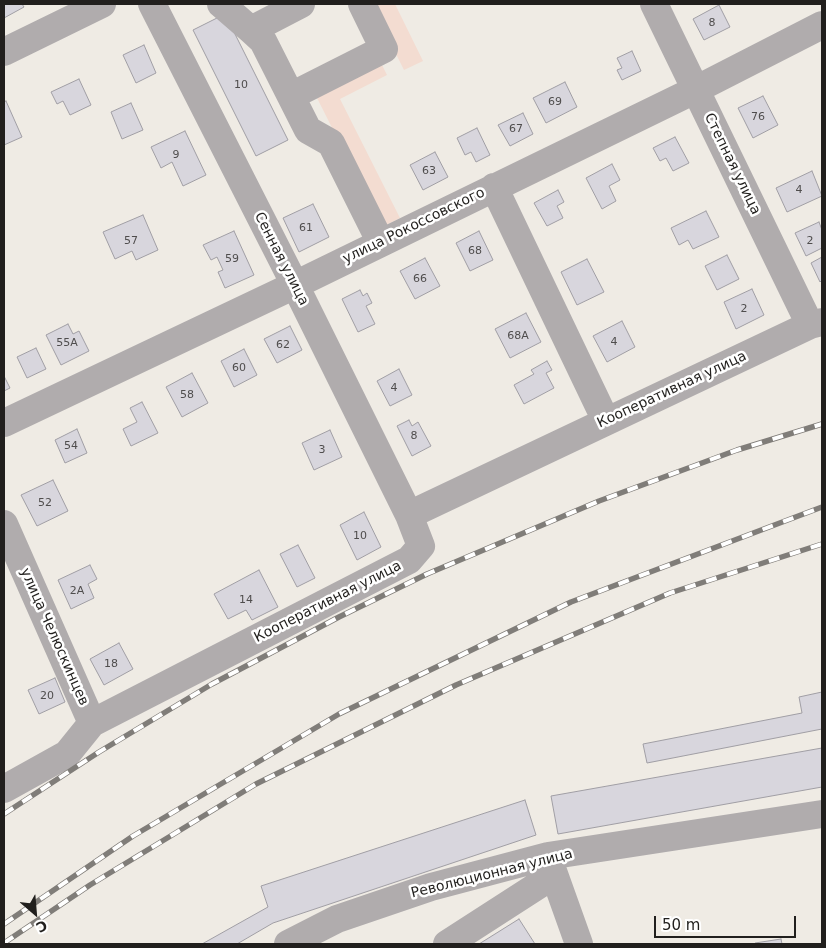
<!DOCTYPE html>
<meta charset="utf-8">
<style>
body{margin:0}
#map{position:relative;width:826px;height:948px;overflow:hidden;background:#efebe4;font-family:"DejaVu Sans",sans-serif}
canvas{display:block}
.frame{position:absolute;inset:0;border:5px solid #211f1d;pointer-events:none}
.north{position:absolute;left:10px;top:888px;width:50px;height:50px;-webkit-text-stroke:4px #fff;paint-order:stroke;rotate:153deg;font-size:14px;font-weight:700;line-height:20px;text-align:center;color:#211f1d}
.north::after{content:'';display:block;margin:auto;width:18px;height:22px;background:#211f1d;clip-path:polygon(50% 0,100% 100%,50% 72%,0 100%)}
.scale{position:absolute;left:654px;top:916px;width:142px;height:22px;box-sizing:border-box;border:2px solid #211f1d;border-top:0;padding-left:6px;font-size:15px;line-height:18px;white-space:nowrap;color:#211f1d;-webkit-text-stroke:4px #fff;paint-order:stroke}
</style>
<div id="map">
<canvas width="826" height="948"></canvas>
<div class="frame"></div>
<div class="north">С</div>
<div class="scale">50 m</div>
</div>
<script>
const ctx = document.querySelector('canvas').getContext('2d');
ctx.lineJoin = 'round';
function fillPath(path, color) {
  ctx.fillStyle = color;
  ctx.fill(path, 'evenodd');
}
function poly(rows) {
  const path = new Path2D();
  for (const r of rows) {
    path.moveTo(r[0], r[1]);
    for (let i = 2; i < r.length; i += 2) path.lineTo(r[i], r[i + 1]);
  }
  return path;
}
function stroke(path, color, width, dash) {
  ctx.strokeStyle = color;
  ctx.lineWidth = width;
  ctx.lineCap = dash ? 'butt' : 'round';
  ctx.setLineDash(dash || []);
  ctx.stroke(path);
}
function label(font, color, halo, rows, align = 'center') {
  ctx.font = font + ' "DejaVu Sans",sans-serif';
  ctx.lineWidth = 5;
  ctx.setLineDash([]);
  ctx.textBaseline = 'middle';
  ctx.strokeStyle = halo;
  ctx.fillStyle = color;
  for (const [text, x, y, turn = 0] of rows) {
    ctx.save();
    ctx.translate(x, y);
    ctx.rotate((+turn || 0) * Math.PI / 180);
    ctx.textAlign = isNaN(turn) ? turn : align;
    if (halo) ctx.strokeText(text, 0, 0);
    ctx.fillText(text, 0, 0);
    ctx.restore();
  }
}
const industrial = poly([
 [371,4,395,4,423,61,404,70],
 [379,59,387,75,340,99,400,218,382,227,314,92]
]);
const building = poly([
 [4,4,22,4,24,7,4,18,4,4],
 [719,5,730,27,704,40,693,19,719,5],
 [225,14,288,140,256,156,193,30,225,14],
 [144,45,156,73,136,83,123,55,144,45],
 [632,51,641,71,622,80,617,70,622,68,617,58,632,51],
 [79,79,91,105,70,115,63,101,57,104,51,92,79,79],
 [565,82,577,107,546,123,533,98,565,82],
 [763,96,778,125,753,138,738,108,763,96],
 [6,101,22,137,4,145,4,102,6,101],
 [131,103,143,130,122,139,111,112,131,103],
 [523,113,533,134,510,146,498,125,523,113],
 [477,128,490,155,476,162,471,152,465,155,457,138,477,128],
 [185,131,206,175,183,186,172,162,161,168,151,147,185,131],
 [675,137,689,163,673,171,666,158,660,161,653,148,675,137],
 [435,152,448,177,423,190,410,165,435,152],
 [612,164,620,180,609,186,616,201,602,209,586,178,612,164],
 [812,171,822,196,787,212,776,188,812,171],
 [558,190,564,202,557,206,563,218,547,226,534,203,558,190],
 [313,204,329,237,299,252,283,218,313,204],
 [706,211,719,237,693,249,688,240,679,245,671,228,706,211],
 [143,215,158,250,136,260,132,251,115,259,103,232,143,215],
 [819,222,822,230,822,248,806,256,795,233,819,222],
 [234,231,254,275,225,288,218,272,223,270,217,257,211,260,203,245,234,231],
 [479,231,493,260,470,271,456,243,479,231],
 [727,255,739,279,717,290,705,266,727,255],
 [822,257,822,280,820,282,811,263,822,257],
 [425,258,440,286,415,299,400,271,425,258],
 [587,259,604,292,577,305,561,272,587,259],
 [752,289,764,315,736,329,724,302,752,289],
 [360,290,363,296,367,293,372,303,366,306,375,324,358,332,342,299,360,290],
 [526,313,541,342,510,358,495,329,526,313],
 [622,321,635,347,607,362,593,336,622,321],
 [68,324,73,334,79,331,89,351,61,365,46,335,68,324],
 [290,326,302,350,277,363,264,339,290,326],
 [36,348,46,369,27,378,17,357,36,348],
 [244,349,257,375,234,387,221,361,244,349],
 [547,361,552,370,546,373,554,388,524,404,514,385,534,374,531,370,547,361],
 [399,369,412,395,390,406,377,381,399,369],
 [192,373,208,403,182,417,166,387,192,373],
 [4,376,10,388,4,391,4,376],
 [142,402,158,433,131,446,123,429,137,422,130,408,142,402],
 [409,420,412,426,418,422,431,446,412,456,397,426,409,420],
 [77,429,87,453,65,463,55,440,77,429],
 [330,430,342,457,314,470,302,443,330,430],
 [53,480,68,511,37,526,21,495,53,480],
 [364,512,381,547,357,560,340,525,364,512],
 [298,545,315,578,297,587,280,554,298,545],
 [90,565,97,579,88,584,94,598,71,609,58,580,90,565],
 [259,570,278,607,252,620,246,610,228,619,214,594,259,570],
 [119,643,133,669,104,685,90,659,119,643],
 [55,678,65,702,39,714,28,690,55,678],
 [822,692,822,729,647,763,643,744,802,713,799,697,822,692],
 [822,748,822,787,558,834,551,796,822,748],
 [525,800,536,835,273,923,237,944,202,944,268,907,261,886,525,800],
 [519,919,535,944,479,944,519,919],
 [781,939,782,944,755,944,755,943,781,939]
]);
const minor = poly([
 [152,4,295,285,409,515],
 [221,4,251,30,301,4],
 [654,4,810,325],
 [251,30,263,41,308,130,331,143,381,243],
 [4,52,102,4],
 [291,96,384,49,362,4],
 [494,187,606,421],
 [4,423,295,285,695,90,822,25],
 [4,524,92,723],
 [4,789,67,754,92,723,409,560,421,546,409,515,810,325,822,322],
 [549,860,579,944],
 [288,944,337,919,431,887,548,856,822,814],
 [447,944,554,875]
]);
const rail = poly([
 [4,814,99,752,212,684,339,617,427,574,599,501,737,450,822,424],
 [4,924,133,836,339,714,571,602,822,507],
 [4,943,90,885,256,784,456,685,670,593,822,544]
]);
const numberNames = [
 ["8",712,23],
 ["10",241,85],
 ["69",555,102],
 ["76",758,117],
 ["67",516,129],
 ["9",176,155],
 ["63",429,171],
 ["4",799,190],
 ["61",306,228],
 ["57",131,241],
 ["2",810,241],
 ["68",475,251],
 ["59",232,259],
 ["66",420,279],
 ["2",744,309],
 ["68А",518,336],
 ["4",614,342],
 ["55А",67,343],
 ["62",283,345],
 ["60",239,368],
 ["4",394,388],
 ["58",187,395],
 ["8",414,436],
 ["54",71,446],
 ["3",322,450],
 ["52",45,503],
 ["10",360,536],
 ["2А",77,591],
 ["14",246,600],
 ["18",111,664],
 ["20",47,696]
];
const streetNames = [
 ["Степная улица",732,164,64],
 ["улица Рокоссовского",414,226,-26],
 ["Сенная улица",281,259,63],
 ["Кооперативная улица",672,390,-25],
 ["Кооперативная улица",328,602,-27],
 ["улица Челюскинцев",54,637,66],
 ["Революционная улица",492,874,-14]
];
fillPath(industrial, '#f3dcd1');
fillPath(building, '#d8d6dd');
stroke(building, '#a09ea4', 1);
stroke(minor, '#b0acad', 28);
stroke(rail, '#807d79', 5.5);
stroke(rail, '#fff', 4, [11]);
label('11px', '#4f4d4d', null, numberNames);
label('14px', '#211f1d', '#fff', streetNames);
</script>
